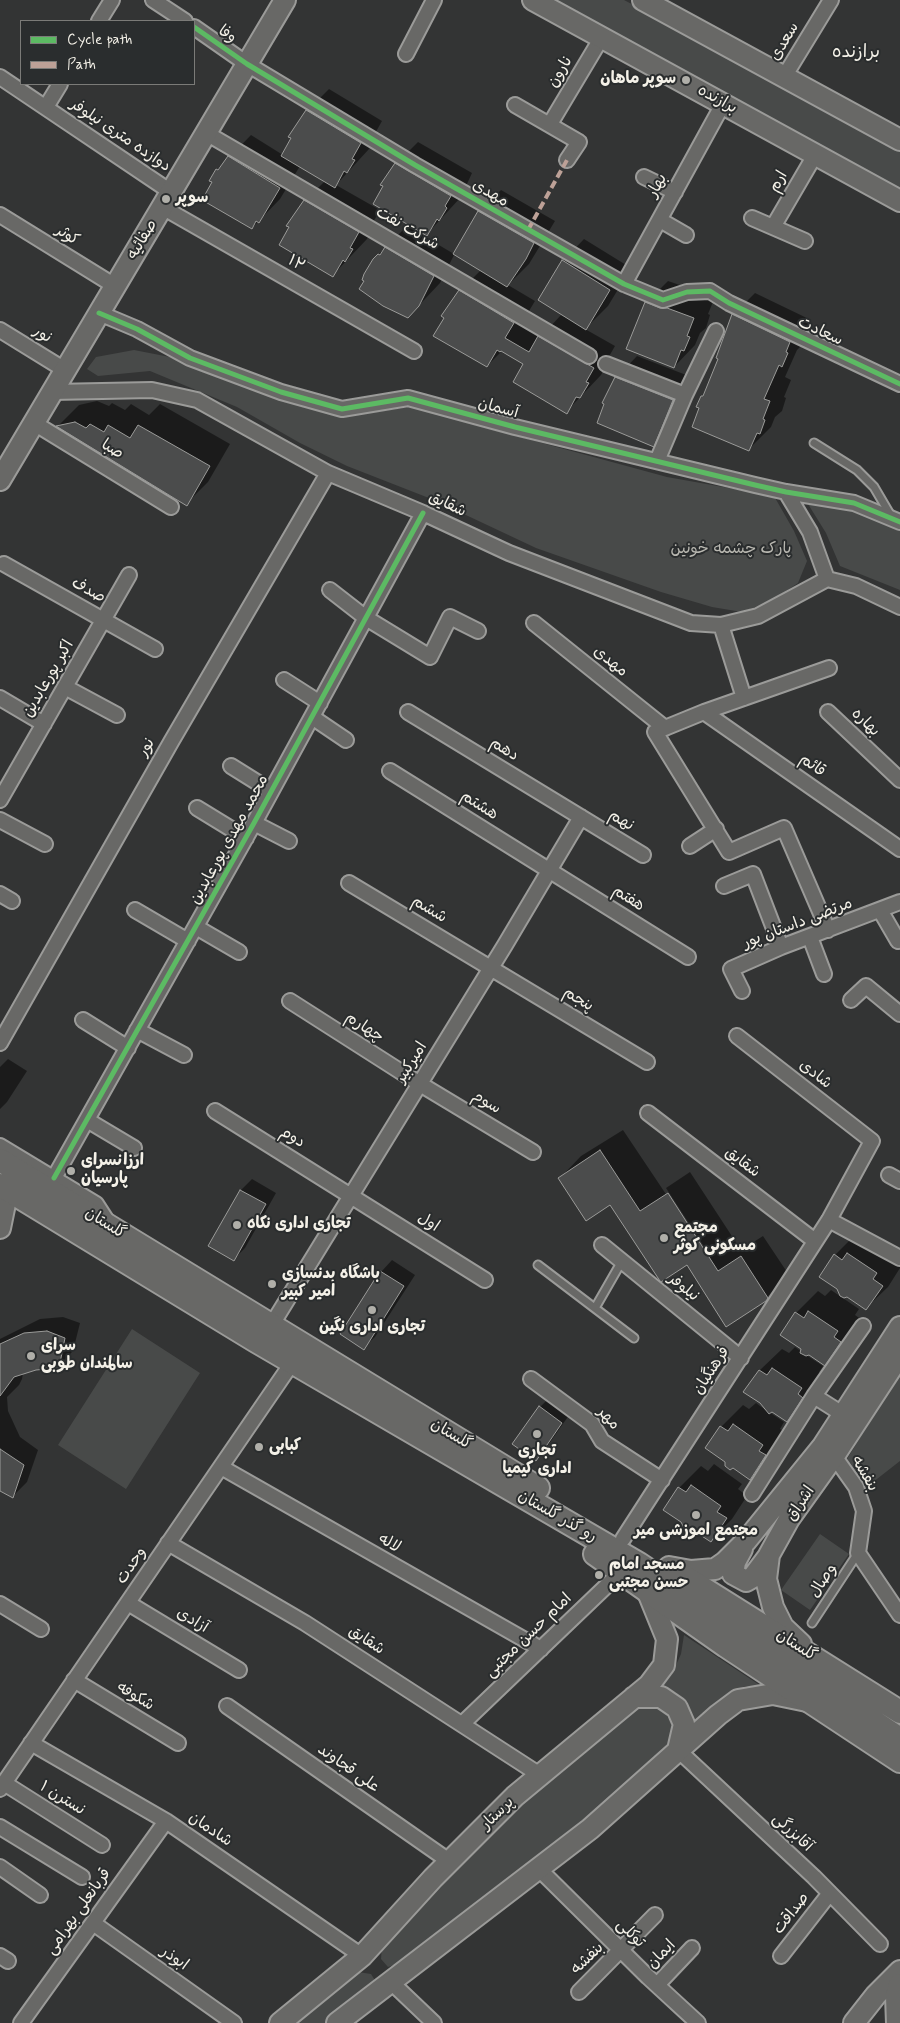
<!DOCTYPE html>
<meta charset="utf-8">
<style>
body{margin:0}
#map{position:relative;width:900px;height:2023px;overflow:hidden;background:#333434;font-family:Mynerve,sans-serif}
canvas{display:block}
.legend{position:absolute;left:20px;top:20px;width:175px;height:65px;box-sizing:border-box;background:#2a2d2e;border:1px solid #7b7b78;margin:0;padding:6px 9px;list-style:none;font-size:15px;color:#f4f1e8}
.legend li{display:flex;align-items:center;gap:10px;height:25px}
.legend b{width:25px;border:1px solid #7b7b78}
</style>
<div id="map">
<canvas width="900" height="2023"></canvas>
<ul class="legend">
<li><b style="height:6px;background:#5cba63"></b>Cycle path</li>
<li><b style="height:6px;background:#bda197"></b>Path</li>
</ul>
</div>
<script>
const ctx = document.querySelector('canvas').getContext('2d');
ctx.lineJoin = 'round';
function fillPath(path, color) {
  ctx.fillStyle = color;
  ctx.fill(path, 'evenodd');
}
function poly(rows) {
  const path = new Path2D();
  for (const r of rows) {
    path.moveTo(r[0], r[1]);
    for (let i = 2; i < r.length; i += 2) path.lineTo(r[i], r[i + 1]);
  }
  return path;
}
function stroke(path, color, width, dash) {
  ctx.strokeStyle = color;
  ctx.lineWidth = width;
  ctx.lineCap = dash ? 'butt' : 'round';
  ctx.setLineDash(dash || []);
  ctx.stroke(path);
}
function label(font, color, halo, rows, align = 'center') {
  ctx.font = font + ' Mynerve,"Playpen Sans Arabic",sans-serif';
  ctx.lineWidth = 4;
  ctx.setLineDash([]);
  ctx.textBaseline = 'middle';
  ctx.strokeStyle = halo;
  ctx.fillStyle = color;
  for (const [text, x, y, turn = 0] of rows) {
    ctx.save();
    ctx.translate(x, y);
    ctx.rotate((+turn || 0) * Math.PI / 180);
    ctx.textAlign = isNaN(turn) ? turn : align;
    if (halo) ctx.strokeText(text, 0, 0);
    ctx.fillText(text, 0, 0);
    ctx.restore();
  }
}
const green = poly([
 [549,0,624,0,704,42,819,108,900,151,900,192],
 [134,350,175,358,341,417,410,407,667,477,774,496,794,531,807,561,798,583,771,601,742,612,712,607,661,592,536,548,434,500,347,466,300,443,237,407,150,371,98,376,87,369,96,357],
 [808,504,855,511,882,521,900,530,900,590,840,566,826,533],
 [132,1329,200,1373,126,1489,58,1445],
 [900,1373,900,1461,868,1486,847,1459],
 [820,1534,849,1554,810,1610,781,1590],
 [684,1635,761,1686,745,1686,728,1695,692,1729,692,1716,686,1704,675,1692,660,1688,672,1674,681,1654],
 [648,1706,657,1708,666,1714,673,1726,669,1750,551,1847,400,1963,388,1967,381,1959,382,1946,523,1800,631,1711],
 [358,1972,371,1974,376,1982,339,2014,326,2023,294,2023]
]);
const shadow = poly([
 [329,89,382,121,373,137,376,138,369,149,336,185,380,210,371,226,374,227,367,239,332,276,305,201,325,181,300,166,280,199,252,228,214,182,217,170,251,135,283,155,293,138,290,136,307,111],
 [418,142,472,173,461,197,427,234,396,164],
 [501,190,555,221,529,264,508,285,535,301,526,316,548,329,561,315,570,320,563,261,584,239,631,268,608,306,585,329,615,346,607,360,609,361,601,375,566,412,525,364,503,350,487,366,445,317,460,291,481,270,455,253,440,283,408,317,379,254,407,226,454,254,479,212],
 [668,281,715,297,708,314,710,315,706,328,700,333,695,345,674,367,646,303],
 [755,293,811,320,804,343,797,350,785,377,791,380,784,397,786,398,782,411,775,417,771,427,749,449,701,407,702,396,706,392,720,358,733,315],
 [637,356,694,378,675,423,653,445,616,378],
 [97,401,109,406,112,403,125,410,131,404,149,415,160,404,230,444,208,482,186,504,58,426,79,405],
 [8,1059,27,1071,7,1102,0,1109,0,1067],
 [623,1130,702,1248,705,1248,666,1188,690,1172,741,1250,763,1236,789,1275,767,1297,687,1264,611,1203,560,1178,581,1156],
 [252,1179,276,1193,245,1248,234,1259,210,1246,241,1190],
 [870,1232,898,1251,900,1268,888,1287,866,1308,847,1296,843,1298,838,1288,835,1255,857,1233,863,1238],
 [392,1260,415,1275,375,1337,363,1348,341,1334,381,1272],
 [831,1290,859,1309,855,1315,862,1320,846,1342,824,1364,809,1354,806,1355,823,1366,819,1372,823,1375,809,1399,787,1421,772,1411,769,1412,784,1422,780,1429,787,1433,772,1457,750,1478,721,1427,743,1405,749,1409,756,1403,768,1412,761,1402,745,1392,760,1370,782,1349,789,1353,795,1347,802,1352,796,1313,818,1291,825,1296],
 [63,1317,80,1323,73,1351,58,1366,35,1369,23,1373,22,1379,19,1385,7,1397,8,1411,20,1437,38,1450,27,1482,13,1496,0,1489,0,1339,40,1319],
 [551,1396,572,1411,546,1448,535,1459,540,1407],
 [714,1464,742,1484,738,1489,747,1496,732,1519,710,1541,679,1488,701,1466,708,1471]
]);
const building = poly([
 [306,110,361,143,352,159,355,160,347,173,344,171,335,188,281,156,291,138,288,137,306,110],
 [228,156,280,188,259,223,256,221,252,229,202,200,212,182,209,181,216,169,218,170,228,156],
 [395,163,451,196,445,206,447,208,439,221,437,219,427,236,373,204,383,186,380,185,395,163],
 [304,200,359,232,350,248,353,249,345,262,343,260,333,277,279,245,289,227,286,226,304,200],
 [478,211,534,243,526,259,507,287,453,254,478,211],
 [385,247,434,276,419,306,408,318,383,306,359,289,364,281,362,280,364,274,373,259,378,254,380,255,385,247],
 [562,260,610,290,586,330,538,300,562,260],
 [459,290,514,323,505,338,529,352,538,336,594,368,586,382,589,383,580,398,576,397,567,414,513,382,523,364,501,351,500,352,497,350,487,367,433,336,444,318,441,316,459,290],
 [645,302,660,308,667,308,694,318,687,336,690,337,684,351,681,350,674,368,626,349,645,302],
 [732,314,790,342,786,352,788,353,782,367,779,365,764,399,770,401,763,419,765,420,760,434,757,433,749,451,692,427,699,408,696,407,701,396,703,396,718,359,716,358,732,314],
 [615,377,673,400,654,447,597,423,604,404,602,403,615,377],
 [75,422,86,428,90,424,104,432,108,425,130,438,138,425,210,466,187,506,56,426,75,422],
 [600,1150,640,1211,668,1193,718,1271,741,1256,768,1298,766,1301,726,1327,687,1265,661,1282,660,1281,610,1205,586,1221,558,1178,600,1150],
 [240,1190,266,1204,234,1261,208,1246,240,1190],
 [847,1253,877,1273,873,1279,883,1286,866,1310,847,1297,844,1298,840,1296,837,1289,819,1277,834,1254,842,1260,847,1253],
 [380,1271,404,1286,364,1350,340,1334,380,1271],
 [808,1311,838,1331,834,1337,841,1342,825,1366,809,1355,806,1356,800,1353,801,1349,780,1335,795,1312,804,1318,808,1311],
 [47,1331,65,1338,59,1368,36,1370,14,1377,0,1396,0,1344,24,1333,47,1331],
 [772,1368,802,1388,798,1394,803,1398,787,1422,772,1412,769,1414,760,1403,743,1392,759,1370,767,1375,772,1368],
 [539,1406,562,1423,536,1461,512,1444,539,1406],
 [733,1424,763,1445,759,1451,766,1455,750,1480,733,1468,730,1470,725,1466,725,1462,705,1448,720,1426,728,1431,733,1424],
 [0,1449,24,1465,13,1498,0,1491,0,1449],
 [691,1485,721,1506,717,1512,727,1518,711,1542,691,1529,688,1531,684,1528,681,1522,663,1510,678,1487,686,1492,691,1485]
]);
const lane = poly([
 [814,443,857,470,874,487,891,516],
 [538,1265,634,1338],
 [595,1308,622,1261],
 [812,1623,858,1553]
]);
const street = poly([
 [153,0,185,21],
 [99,21,112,0],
 [194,27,247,64,415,165,624,284,663,300,687,292,710,291,729,303,900,384],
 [406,54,434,0],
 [0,77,171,192],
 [784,77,831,0],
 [515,105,579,142,567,160],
 [46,107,60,84],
 [550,124,602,37],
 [206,133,589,356],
 [644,177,675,192],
 [162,207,414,351],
 [0,215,115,286],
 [752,218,805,241],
 [660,220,686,235],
 [773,227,815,155],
 [624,284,723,104],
 [99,313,137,329,190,358,281,392,342,409,408,398,515,427,755,485,786,492,854,503,900,522],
 [0,330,65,370],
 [606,364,685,395],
 [52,392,152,390,197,400,328,473,423,513,509,553,691,623,721,625,758,616,827,579],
 [34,423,171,507],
 [657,461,685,395,716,331],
 [786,492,810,532,827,579],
 [4,564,155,649],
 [827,579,856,586,900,607],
 [330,590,366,618,430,657,450,617,478,631],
 [534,623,665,728],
 [721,625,744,698],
 [284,680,320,703],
 [65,687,117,715],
 [0,698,44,724],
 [408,712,643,855],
 [704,712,900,849],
 [828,712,900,780],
 [312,717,346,740],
 [231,766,271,791],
 [390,771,688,957],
 [0,800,129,575],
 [197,808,246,838],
 [0,820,45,844],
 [254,823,289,841],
 [690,846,716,829],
 [349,883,647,1062],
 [724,886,753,874,781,947],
 [0,894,12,901],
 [135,910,188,941],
 [880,910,898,941],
 [196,927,239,952],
 [828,930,784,828,729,852,655,732,704,712,829,668],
 [810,937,824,974],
 [742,991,731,969,781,947,900,902],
 [851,1000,866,986,900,1014],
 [290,1001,420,1084,533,1152],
 [83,1020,128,1048],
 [137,1030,184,1055],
 [0,1043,171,742,328,473],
 [215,1111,485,1280],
 [648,1113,815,1241],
 [87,1120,134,1148],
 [0,1146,96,1204,107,1221],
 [889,1175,900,1181],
 [54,1178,254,823,423,513],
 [829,1220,900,1258],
 [602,1245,741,1358],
 [271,1326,505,945,581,817],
 [531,1379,592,1424,602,1441,662,1480],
 [814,1396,844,1415],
 [834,1456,856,1487,864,1511,858,1553,900,1615],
 [221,1467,541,1649],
 [752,1494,814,1396,863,1326],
 [623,1539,829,1220,872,1141,737,1036],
 [168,1543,305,1623,540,1775],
 [128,1603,239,1670],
 [0,1604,41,1629],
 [74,1680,178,1743],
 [227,1706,449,1861],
 [462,1724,621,1572],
 [31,1743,166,1821,362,1956],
 [678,1750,814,1877,880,1944],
 [4,1783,102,1845],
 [0,1789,292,1363],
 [0,1827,82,1877],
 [0,1867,40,1895],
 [538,1868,648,1977,698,2023],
 [93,1923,234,2023],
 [0,1956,8,1961],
 [781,1956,830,1893],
 [391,1982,434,2023],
 [657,1985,692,1948],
 [579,1992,655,1915],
 [21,2023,166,1821]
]);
const secondary = poly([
 [533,0,900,201],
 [643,0,900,140],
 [0,480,285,0],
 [0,1228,8,1189],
 [742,1549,735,1562,733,1574,746,1581,753,1577,768,1557],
 [669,1567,691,1571,715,1569,725,1562,746,1541,823,1446,900,1327],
 [801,1644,783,1627,773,1607,766,1579,769,1555,789,1519,834,1456,900,1355],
 [634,1697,661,1697,677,1708,684,1724,678,1750],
 [280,2023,362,1956,433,1878,515,1796,649,1685,664,1665,667,1639,647,1590],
 [337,2023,590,1829,718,1715,738,1700,773,1694,807,1701],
 [854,2023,876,1995,900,1971]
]);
const primary = poly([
 [0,1160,538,1488],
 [0,1185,256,1341,639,1564,900,1739],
 [595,1554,726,1646,900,1761],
 [672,1569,900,1712],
 [898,2023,897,1996,900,1985]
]);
const quiet = poly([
 [528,230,567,160]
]);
const cycleway = poly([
 [194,27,247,64,415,165,624,284,663,300,687,292,710,291,729,303,900,384],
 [99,313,137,329,190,358,281,392,342,409,408,398,515,427,755,485,786,492,854,503,900,522],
 [54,1178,254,823,423,513]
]);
const markers = [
 [686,80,5,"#b0afa9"],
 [166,199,5,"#b0afa9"],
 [71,1171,5,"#b0afa9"],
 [237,1225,5,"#b0afa9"],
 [664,1238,5,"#b0afa9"],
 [272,1284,5,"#b0afa9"],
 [372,1310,5,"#b0afa9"],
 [31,1356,5,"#b0afa9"],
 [537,1434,5,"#b0afa9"],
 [259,1447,5,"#b0afa9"],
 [696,1515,5,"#b0afa9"],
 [599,1575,5,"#b0afa9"]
];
const streetNames = [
 ["وفا",227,35,34],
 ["سعدی",785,42,-59],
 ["نارون",561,72,-59],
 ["برازنده",717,100,29],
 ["دوازده متری نیلوفر",120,136,34],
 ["ارم",779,182,-60],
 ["بهار",658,186,-61],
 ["مهدی",490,194,30],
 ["شرکت نفت",407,229,30],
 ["کوثر",67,236,32],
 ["صفائیه",143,240,-59],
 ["۱۲",296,264,30],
 ["سعادت",820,332,25],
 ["نور",42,335,32],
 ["آسمان",498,409,15],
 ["صبا",112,450,31],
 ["شقایق",447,505,25],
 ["صدف",88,591,29],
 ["مهدی",610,662,39],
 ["اکبر پورعابدین",49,679,-60],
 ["بهاره",865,723,44],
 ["نور",147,748,-60],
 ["دهم",504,750,31],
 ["قائم",812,766,35],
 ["هشتم",479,806,32],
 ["نهم",621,821,31],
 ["محمد مهدی پورعابدین",230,840,-61],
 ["هفتم",628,899,32],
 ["ششم",429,910,31],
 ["مرتضی داستان پور",798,924,-21],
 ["پنجم",578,1000,31],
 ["چهارم",364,1028,33],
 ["امیرکبیر",412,1063,-58],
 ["شادی",815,1075,38],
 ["سوم",486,1103,31],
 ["دوم",292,1138,31],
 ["شقایق",742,1163,37],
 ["اول",428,1223,32],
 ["گلستان",105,1224,32],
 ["نیلوفر",683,1288,39],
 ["فرهنگیان",712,1371,-57],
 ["مهر",608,1419,47],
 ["گلستان",451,1435,31],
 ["بنفشه",864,1474,60],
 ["اشراق",801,1504,-56],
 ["رو گذر گلستان",557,1517,30],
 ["لاله",389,1544,30],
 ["وحدت",132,1566,-56],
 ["وصال",824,1581,-57],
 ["آزادی",192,1621,31],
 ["امام حسن مجتبی",529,1636,-44],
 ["شقایق",366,1641,33],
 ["گلستان",796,1646,33],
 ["شکوفه",135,1697,31],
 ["علی قجاوند",348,1769,35],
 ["نسترن ۱",62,1799,32],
 ["پرستار",498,1814,-44],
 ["شادمان",210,1830,34],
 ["آقابزرگی",792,1833,43],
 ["قربانعلی بهرامی",79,1912,-55],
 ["صداقت",792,1914,-52],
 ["توکلی",630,1934,45],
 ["ایمان",662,1955,-46],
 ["ابوذر",174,1959,35],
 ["بنفشه",588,1959,-44]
];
const poiNames = [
 ["سوپر ماهان",676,80,"right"],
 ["سوپر",176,199],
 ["ارزانسرای",81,1162],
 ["پارسیان",81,1180],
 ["تجاری اداری نکاه",247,1225],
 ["مجتمع",674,1229],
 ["مسکونی کوثر",674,1247],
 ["باشگاه بدنسازی",282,1275],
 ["امیر کبیر",282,1293],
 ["تجاری اداری نگین",372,1328,"center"],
 ["سرای",41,1347],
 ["سالمندان طوبی",41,1365],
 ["کبابی",269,1447],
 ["تجاری",537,1452,"center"],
 ["اداری کیمیا",537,1470,"center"],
 ["مجتمع اموزشی میر",696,1532,"center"],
 ["مسجد امام",609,1566],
 ["حسن مجتبی",609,1584]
];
const parkNames = [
 ["پارک چشمه خونین",731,550]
];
const neighbourhoodNames = [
 ["برازنده",856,53]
];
fillPath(green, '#484a49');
fillPath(shadow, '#0007');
fillPath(building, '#4b4c4c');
stroke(building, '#9b9b99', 1);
stroke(lane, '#9b9b99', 11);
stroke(street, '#9b9b99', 18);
stroke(secondary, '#9b9b99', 24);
stroke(primary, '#9b9b99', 26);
stroke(lane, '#686866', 7);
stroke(street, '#686866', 14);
stroke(secondary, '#686866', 20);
stroke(primary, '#686866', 22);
stroke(quiet, '#bda197', 4, [8, 4]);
stroke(cycleway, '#5cba63', 5);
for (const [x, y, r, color] of markers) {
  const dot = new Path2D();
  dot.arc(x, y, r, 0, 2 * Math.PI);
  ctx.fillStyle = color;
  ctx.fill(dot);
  stroke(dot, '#2a2d2e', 2);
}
label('16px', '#f4f1e8', '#2a2d2e', streetNames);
label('bold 16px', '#f4f1e8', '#2a2d2e', poiNames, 'left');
label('16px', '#b9b8b1', '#2a2d2e', parkNames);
label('18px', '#f4f1e8', '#2a2d2e', neighbourhoodNames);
</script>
